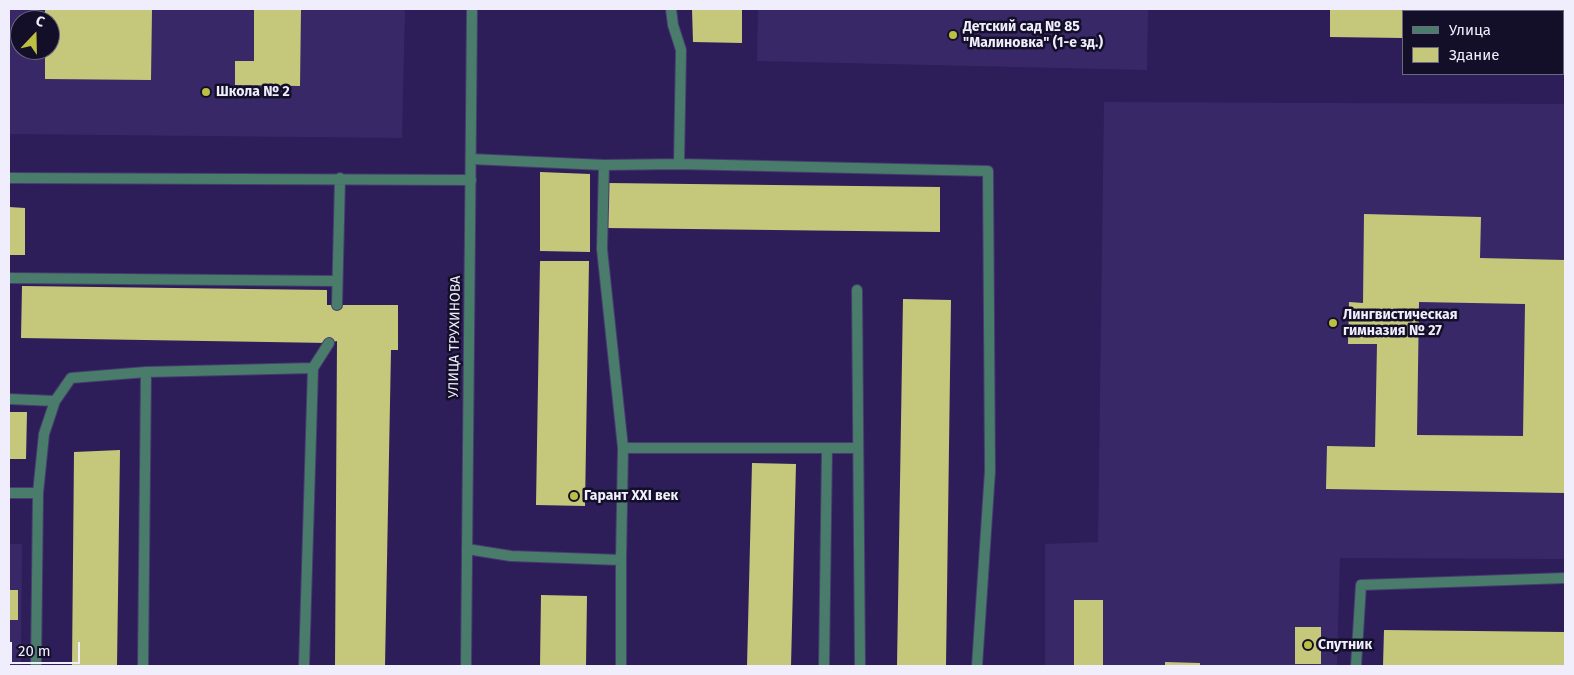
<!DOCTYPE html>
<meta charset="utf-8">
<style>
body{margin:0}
#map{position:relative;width:1574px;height:675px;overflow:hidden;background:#2d1e59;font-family:"Fira Sans",sans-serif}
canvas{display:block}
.frame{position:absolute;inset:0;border:10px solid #f0eefd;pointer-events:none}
.legend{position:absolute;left:1402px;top:10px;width:162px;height:65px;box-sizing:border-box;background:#140f28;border:1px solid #6c687d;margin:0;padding:6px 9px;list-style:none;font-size:15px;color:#f0eefd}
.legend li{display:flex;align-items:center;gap:10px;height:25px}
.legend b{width:25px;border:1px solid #6c687d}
.north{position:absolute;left:10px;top:10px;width:50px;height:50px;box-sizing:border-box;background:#140f28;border:1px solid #6c687d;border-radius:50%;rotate:21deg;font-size:14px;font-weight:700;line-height:20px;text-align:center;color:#f0eefd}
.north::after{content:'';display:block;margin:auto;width:18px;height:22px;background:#bdbf43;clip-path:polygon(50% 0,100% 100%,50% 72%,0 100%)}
.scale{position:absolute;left:10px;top:642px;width:70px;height:22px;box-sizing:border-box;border:2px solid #f0eefd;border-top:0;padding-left:6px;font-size:15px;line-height:18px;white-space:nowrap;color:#f0eefd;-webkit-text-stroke:4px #140f28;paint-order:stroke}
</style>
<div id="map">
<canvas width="1574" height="675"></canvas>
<div class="frame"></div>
<ul class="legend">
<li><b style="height:6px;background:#497c6a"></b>Улица</li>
<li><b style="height:14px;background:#c5c87b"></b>Здание</li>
</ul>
<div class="north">С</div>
<div class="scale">20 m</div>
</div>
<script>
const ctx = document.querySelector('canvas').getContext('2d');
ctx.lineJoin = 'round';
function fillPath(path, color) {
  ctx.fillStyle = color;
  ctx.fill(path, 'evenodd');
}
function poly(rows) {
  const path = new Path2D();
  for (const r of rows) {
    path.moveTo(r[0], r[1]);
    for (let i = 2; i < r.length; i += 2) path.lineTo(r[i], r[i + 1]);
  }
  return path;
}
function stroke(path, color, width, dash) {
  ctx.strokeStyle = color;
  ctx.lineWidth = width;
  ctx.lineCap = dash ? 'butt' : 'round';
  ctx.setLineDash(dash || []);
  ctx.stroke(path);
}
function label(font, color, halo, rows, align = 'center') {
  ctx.font = font + ' "Fira Sans",sans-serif';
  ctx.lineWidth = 5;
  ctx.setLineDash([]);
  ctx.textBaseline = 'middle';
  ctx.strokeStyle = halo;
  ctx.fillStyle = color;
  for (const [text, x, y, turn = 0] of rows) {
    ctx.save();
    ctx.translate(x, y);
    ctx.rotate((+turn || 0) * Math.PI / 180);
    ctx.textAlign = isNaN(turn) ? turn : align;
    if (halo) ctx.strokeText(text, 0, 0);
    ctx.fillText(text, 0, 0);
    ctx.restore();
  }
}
const built = poly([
 [9,9,405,9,402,138,9,134],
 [20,20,50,20,50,50,20,50],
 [758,9,1148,9,1147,70,757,61],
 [1104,102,1565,104,1565,559,1340,558,1337,666,1045,666,1045,544,1098,542],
 [9,544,22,544,21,666,9,666]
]);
const building = poly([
 [45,9,152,9,151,80,45,79,45,50,50,50,50,20,45,20],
 [254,9,301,9,300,86,235,85,235,61,254,61],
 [692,9,742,9,742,43,693,42],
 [1330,9,1565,9,1565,40,1563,40,1563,11,1403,11,1403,38,1330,37],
 [540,172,590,174,590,252,540,251],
 [608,183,940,187,940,232,607,228],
 [9,207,25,208,25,255,9,255],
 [1364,214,1481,217,1480,258,1565,260,1565,493,1326,489,1327,446,1375,447,1377,344,1348,344,1349,302,1363,303],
 [1419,302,1525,304,1523,436,1417,435],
 [540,261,589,261,585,506,536,505],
 [22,286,327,290,327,305,398,305,398,350,391,350,385,666,335,666,337,341,329,343,21,338],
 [903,299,951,300,946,666,897,666],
 [9,412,27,412,26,459,9,459],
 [120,450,117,666,72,666,74,452],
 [752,463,796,464,791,666,747,666],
 [9,590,18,590,18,620,9,620],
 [541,595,587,596,586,666,540,666],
 [1074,600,1103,600,1103,666,1074,666],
 [1295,627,1321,627,1321,664,1295,664],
 [1384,630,1565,632,1565,666,1383,666],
 [1165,662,1200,663,1200,666,1165,666]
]);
const lane = poly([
 [671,9,673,25,681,50,679,164],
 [471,159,604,165,679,164,988,171,990,471,977,666],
 [604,165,602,249,623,448,621,560,621,666],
 [9,178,471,180],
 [9,278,336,281],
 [857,290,860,666],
 [337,305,340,178],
 [9,399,55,401,71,378,146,372,313,368],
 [623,448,857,448],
 [9,493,38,493,44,434,55,401],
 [467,549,511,556,621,560],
 [36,666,38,493],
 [143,666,146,372],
 [304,666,313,368,329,343],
 [824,666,827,448],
 [1356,666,1361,585,1565,578]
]);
const street = poly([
 [466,666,472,9]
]);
const markers = [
 [953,35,5,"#bdbf43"],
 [206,92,5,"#bdbf43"],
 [1333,323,5,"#bdbf43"],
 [574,496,5,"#bdbf43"],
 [1308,645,5,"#bdbf43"]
];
const poiNames = [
 ["Детский сад № 85",963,27],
 ["\"Малиновка\" (1-е зд.)",963,43],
 ["Школа № 2",216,92],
 ["Лингвистическая",1343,315],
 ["гимназия № 27",1343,331],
 ["Гарант XXI век",584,496],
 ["Спутник",1318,645]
];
const streetNames = [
 ["УЛИЦА ТРУХИНОВА",455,337,-89]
];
fillPath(built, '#382868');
fillPath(building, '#c5c87b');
stroke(lane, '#483b70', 12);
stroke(street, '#483b70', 12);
stroke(lane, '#497c6a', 10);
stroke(street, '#497c6a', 10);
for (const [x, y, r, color] of markers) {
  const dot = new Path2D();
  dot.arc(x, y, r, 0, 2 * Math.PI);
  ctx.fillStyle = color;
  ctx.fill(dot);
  stroke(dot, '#140f28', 2);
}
label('bold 14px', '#f0eefd', '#140f28', poiNames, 'left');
label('14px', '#f0eefd', '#140f28', streetNames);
</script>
